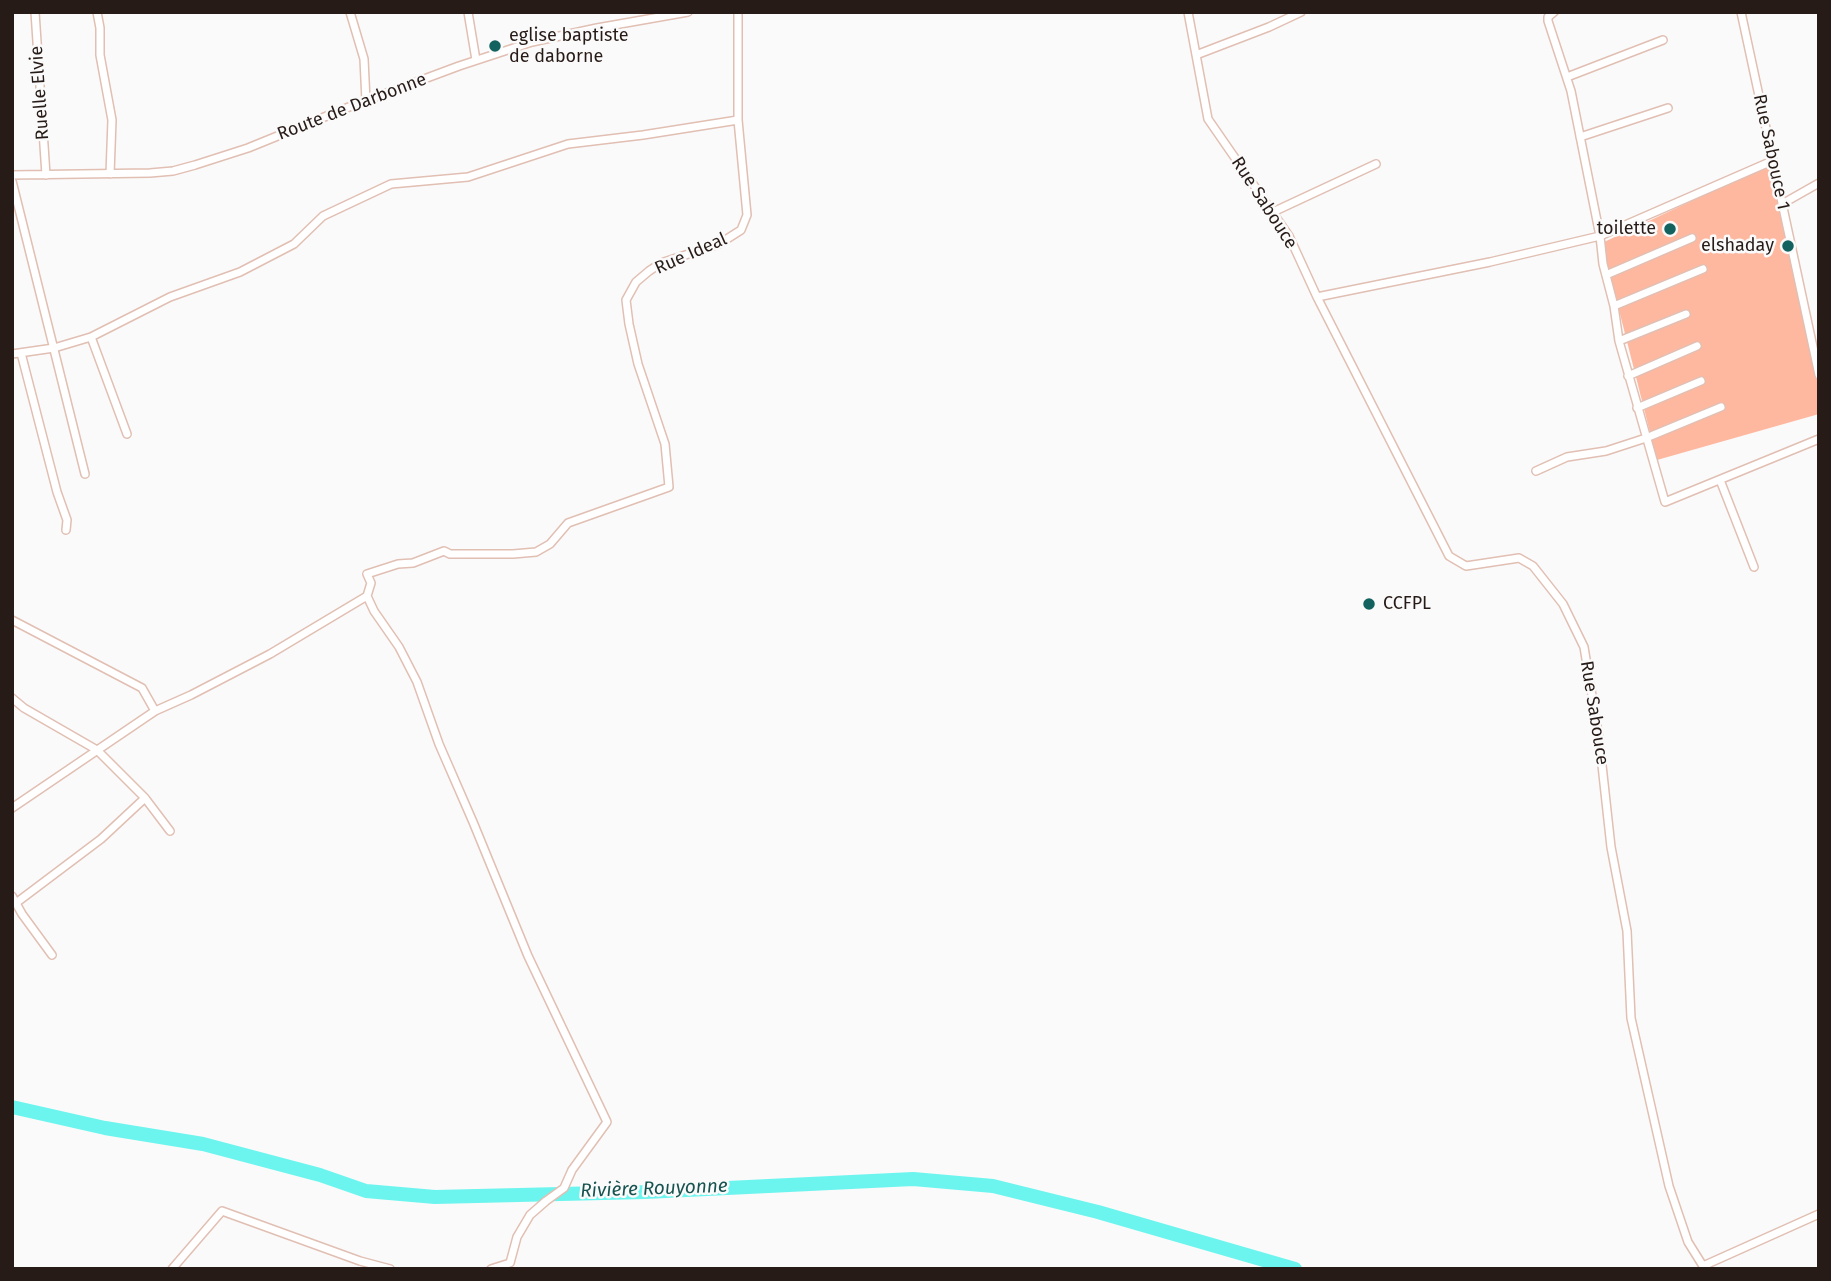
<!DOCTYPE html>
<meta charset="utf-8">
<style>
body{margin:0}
#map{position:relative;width:1831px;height:1281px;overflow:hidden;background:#fafafa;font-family:"Fira Sans",sans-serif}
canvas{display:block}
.frame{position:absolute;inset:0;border:14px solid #271b17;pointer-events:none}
</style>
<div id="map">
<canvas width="1831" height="1281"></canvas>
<div class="frame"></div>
</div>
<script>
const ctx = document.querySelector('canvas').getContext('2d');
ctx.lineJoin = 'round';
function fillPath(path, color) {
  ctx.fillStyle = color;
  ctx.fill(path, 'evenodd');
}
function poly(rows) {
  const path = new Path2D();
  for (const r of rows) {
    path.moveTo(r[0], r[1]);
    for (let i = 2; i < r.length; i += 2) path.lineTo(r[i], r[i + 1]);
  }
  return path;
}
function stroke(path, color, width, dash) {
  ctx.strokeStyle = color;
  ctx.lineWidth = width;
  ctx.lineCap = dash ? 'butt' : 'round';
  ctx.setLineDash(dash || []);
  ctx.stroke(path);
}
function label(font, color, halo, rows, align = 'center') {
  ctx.font = font + ' "Fira Sans",sans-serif';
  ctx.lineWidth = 5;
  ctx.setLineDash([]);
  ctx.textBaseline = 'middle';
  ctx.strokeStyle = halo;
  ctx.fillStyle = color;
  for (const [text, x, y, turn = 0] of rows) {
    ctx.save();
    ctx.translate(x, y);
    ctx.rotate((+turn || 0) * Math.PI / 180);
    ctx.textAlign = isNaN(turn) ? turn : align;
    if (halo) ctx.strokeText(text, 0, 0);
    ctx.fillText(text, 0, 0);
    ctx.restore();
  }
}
const green = poly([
 [1770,164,1819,374,1819,414,1657,460,1602,243]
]);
const river = poly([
 [12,1107,105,1128,203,1144,320,1175,366,1191,435,1197,645,1192,913,1179,993,1186,1098,1212,1295,1269]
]);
const street = poly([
 [35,12,46,175],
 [97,12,100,28,100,55,112,120,110,174],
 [350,12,364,59,366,101],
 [468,12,476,60],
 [1188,12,1208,119,1289,236,1317,297,1449,556,1466,566,1519,558,1533,566,1563,604,1584,647,1599,738,1611,847,1627,931,1631,1018,1669,1186,1688,1242,1703,1266,1819,1214],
 [1554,12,1548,17,1548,21,1571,91,1600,236,1603,264,1614,306,1619,341,1665,502,1819,439],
 [1741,12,1819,375],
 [1196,55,1269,27,1301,12],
 [1567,77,1663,40],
 [1580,137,1668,108],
 [12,175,150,173,173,171,195,165,248,148,349,107,459,66,532,42,597,28,688,12],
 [12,181,85,474],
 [1782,204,1819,183],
 [1273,212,1376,164],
 [1606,275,1692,238],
 [1317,297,1490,262,1600,236,1772,161],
 [1614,306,1703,269],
 [91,337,127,434],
 [1619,341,1686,314],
 [21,353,57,492,67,520,66,530],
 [12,354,54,348,91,337,170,297,240,272,294,244,323,216,391,184,468,177,568,144,643,135,738,120],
 [1628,376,1697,346],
 [1637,408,1701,381],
 [1536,471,1567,457,1606,451,1646,438,1721,407],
 [1720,480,1754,567],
 [12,620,142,688,155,711],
 [12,698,24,708,97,750,145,798,170,831],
 [12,808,155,711,191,695,270,654,367,596],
 [12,896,22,914,52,955],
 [16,903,101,839,145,798],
 [172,1269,222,1211,360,1261,390,1269],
 [491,1269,510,1263,517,1237,530,1215,546,1201,564,1188,572,1170,607,1122,528,956,473,822,439,744,417,682,399,647,374,611,367,596,371,583,367,574,398,564,413,563,444,551,450,554,513,554,536,552,550,544,568,523,669,487,665,444,638,364,629,324,626,300,636,282,649,271,661,263,719,244,741,230,747,215,738,120,738,12]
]);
const markers = [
 [495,46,7,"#13625f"],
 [1670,229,7,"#13625f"],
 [1788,246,7,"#13625f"],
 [1369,604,7,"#13625f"]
];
const poiNames = [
 ["eglise baptiste",509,36],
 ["de daborne",509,57],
 ["toilette",1656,229,"right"],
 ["elshaday",1774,246,"right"],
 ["CCFPL",1383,604]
];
const streetNames = [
 ["Ruelle Elvie",40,93,-94],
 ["Route de Darbonne",352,107,-21],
 ["Rue Sabouce 1",1771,152,78],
 ["Rue Sabouce",1264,203,57],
 ["Rue Ideal",691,254,-24],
 ["Rue Sabouce",1594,713,81]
];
const waterNames = [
 ["Rivière Rouyonne",654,1189,-2]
];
fillPath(green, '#feb8a0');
stroke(river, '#6cf5ee', 14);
stroke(street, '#e1bfb3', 10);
stroke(street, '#fff', 7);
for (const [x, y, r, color] of markers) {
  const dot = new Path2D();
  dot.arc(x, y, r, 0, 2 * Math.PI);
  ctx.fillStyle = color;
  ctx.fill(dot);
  stroke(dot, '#fafafa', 2.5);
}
label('18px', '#271b17', '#fafafa', poiNames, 'left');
label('18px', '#271b17', '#fafafa', streetNames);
label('italic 19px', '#175350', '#fafafa', waterNames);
</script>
